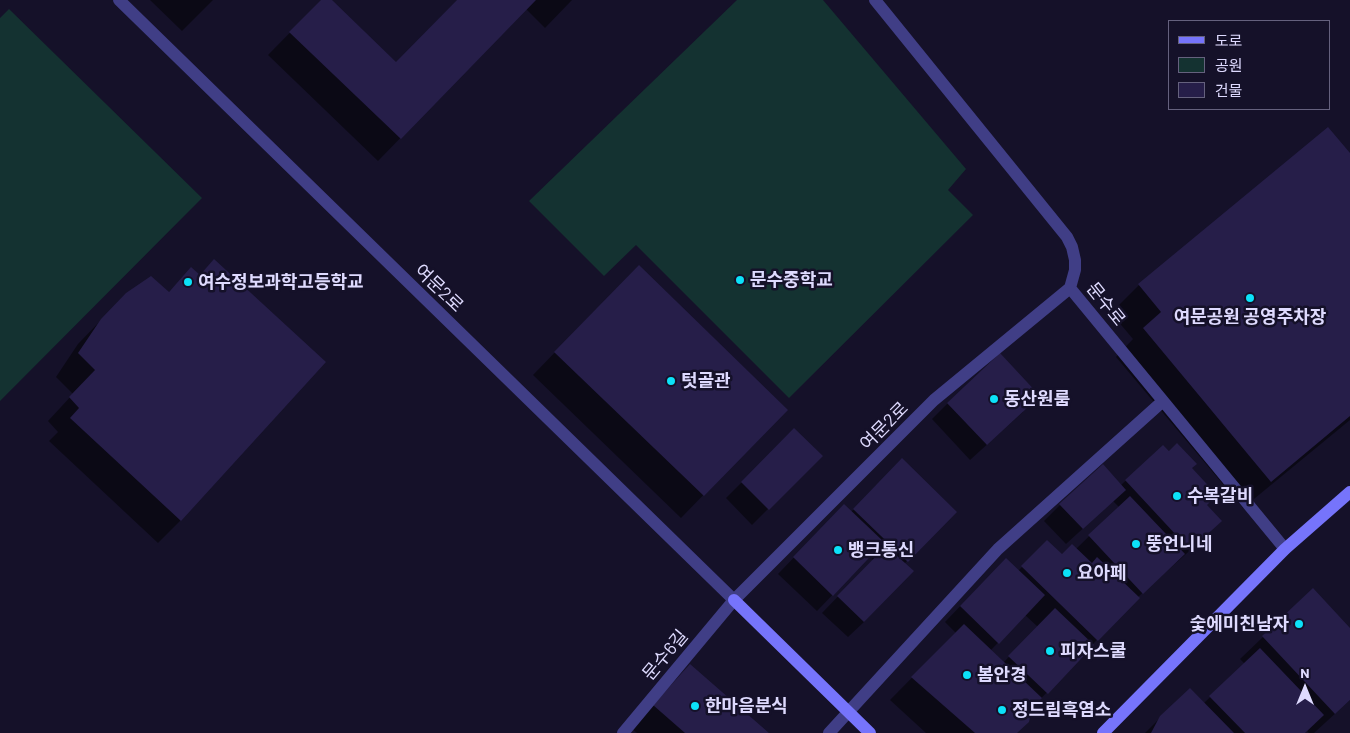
<!DOCTYPE html>
<meta charset="utf-8">
<style>
body{margin:0}
#map{position:relative;width:1350px;height:733px;overflow:hidden;background:#151129;font-family:Barlow,"Noto Sans KR",sans-serif}
canvas{display:block}
.legend{position:absolute;left:1168px;top:20px;width:162px;height:90px;box-sizing:border-box;background:#151129;border:1px solid #65617e;margin:0;padding:6px 9px;list-style:none;font-size:15px;color:#dedafe}
.legend li{display:flex;align-items:center;gap:10px;height:25px}
.legend b{width:25px;border:1px solid #65617e}
.north{position:absolute;left:1280px;top:663px;width:50px;height:50px;-webkit-text-stroke:4px #151129;paint-order:stroke;rotate:0deg;font-size:14px;font-weight:700;line-height:20px;text-align:center;color:#dedafe}
.north::after{content:'';display:block;margin:auto;width:18px;height:22px;background:#dedafe;clip-path:polygon(50% 0,100% 100%,50% 72%,0 100%)}
</style>
<div id="map">
<canvas width="1350" height="733"></canvas>
<ul class="legend">
<li><b style="height:6px;background:#7674fb"></b>도로</li>
<li><b style="height:14px;background:#143231"></b>공원</li>
<li><b style="height:14px;background:#261e49"></b>건물</li>
</ul>
<div class="north">N</div>
</div>
<script>
const ctx = document.querySelector('canvas').getContext('2d');
ctx.lineJoin = 'round';
function fillPath(path, color) {
  ctx.fillStyle = color;
  ctx.fill(path, 'evenodd');
}
function poly(rows) {
  const path = new Path2D();
  for (const r of rows) {
    path.moveTo(r[0], r[1]);
    for (let i = 2; i < r.length; i += 2) path.lineTo(r[i], r[i + 1]);
  }
  return path;
}
function stroke(path, color, width, dash) {
  ctx.strokeStyle = color;
  ctx.lineWidth = width;
  ctx.lineCap = dash ? 'butt' : 'round';
  ctx.setLineDash(dash || []);
  ctx.stroke(path);
}
function label(font, color, halo, rows, align = 'center') {
  ctx.font = font + ' Barlow,"Noto Sans KR",sans-serif';
  ctx.lineWidth = 5;
  ctx.setLineDash([]);
  ctx.textBaseline = 'middle';
  ctx.strokeStyle = halo;
  ctx.fillStyle = color;
  for (const [text, x, y, turn = 0] of rows) {
    ctx.save();
    ctx.translate(x, y);
    ctx.rotate((+turn || 0) * Math.PI / 180);
    ctx.textAlign = isNaN(turn) ? turn : align;
    if (halo) ctx.strokeText(text, 0, 0);
    ctx.fillText(text, 0, 0);
    ctx.restore();
  }
}
const green = poly([
 [737,0,823,0,966,169,948,190,973,215,789,398,636,245,604,276,529,201],
 [9,9,202,198,0,401,0,18]
]);
const shadow = poly([
 [150,0,213,0,182,31],
 [322,0,330,0,396,63,458,0,572,0,545,28,526,9,378,161,268,55],
 [1328,129,1350,155,1350,420,1243,508,1116,357,1133,339,1111,313,1139,285],
 [191,269,324,362,180,521,158,543,49,441,58,432,48,421,73,394,56,377,78,344,104,317,168,293],
 [616,289,786,410,681,518,533,375],
 [948,403,1023,412,970,460,932,419],
 [794,430,821,456,752,525,726,498],
 [1163,446,1190,468,1205,505,1205,537,1138,597,1092,645,1030,710,1016,733,926,733,890,700,956,633,945,622,990,575,1018,571,1047,542,1062,556,1076,549,1119,507,1113,501,1066,544,1044,521,1060,505,1103,465,1121,485],
 [1025,615,1038,627,1003,663,990,651],
 [902,460,955,512,904,564,864,622,848,637,822,613,873,560,870,556,817,611,778,574,828,522,851,512],
 [1350,630,1350,700,1314,733,1309,733,1307,731,1305,733,1145,733,1161,717,1204,703,1245,664,1240,659,1263,637],
 [690,666,767,733,637,733,631,728]
]);
const building = poly([
 [321,0,332,0,396,62,457,0,536,0,401,139,289,32],
 [1328,127,1350,153,1350,416,1271,482,1143,328,1161,312,1138,284],
 [214,259,326,362,181,521,70,418,79,408,69,397,95,370,78,353,101,319,126,293,151,276,169,292,191,267,200,275],
 [639,265,788,410,704,496,554,352],
 [1000,353,1040,396,987,445,947,403],
 [794,428,823,456,769,510,741,482],
 [1177,443,1197,464,1192,468,1217,495,1207,505,1222,521,1190,550,1125,480,1163,445,1169,451],
 [902,458,957,512,908,562,853,509],
 [1103,464,1126,490,1083,529,1059,504],
 [1130,496,1185,554,1143,594,1088,535],
 [844,504,884,542,833,596,793,557],
 [1047,540,1062,554,1072,544,1092,563,1097,557,1140,598,1098,641,1021,566],
 [886,546,914,571,864,622,837,596],
 [1006,558,1045,595,999,644,960,606],
 [1313,588,1350,628,1350,700,1335,714,1262,636],
 [1055,608,1094,645,1048,694,1008,656],
 [964,624,1042,698,1032,709,1029,722,1017,733,975,733,911,677],
 [1260,648,1324,715,1305,733,1245,733,1209,696],
 [690,664,769,733,685,733,653,705],
 [1190,688,1234,733,1151,733,1160,716]
]);
const street = poly([
 [119,0,734,600],
 [875,0,1067,237,1072,247,1075,260,1075,270,1070,288],
 [1070,288,1285,549],
 [623,733,734,600,934,400,1070,288],
 [829,733,998,549,1163,401]
]);
const secondary = poly([
 [734,600,870,733],
 [1103,733,1285,549,1350,492]
]);
const markers = [
 [740,280,5,"#0ce2f8"],
 [188,282,5,"#0ce2f8"],
 [1250,298,5,"#0ce2f8"],
 [671,381,5,"#0ce2f8"],
 [994,399,5,"#0ce2f8"],
 [1177,496,5,"#0ce2f8"],
 [1136,544,5,"#0ce2f8"],
 [838,550,5,"#0ce2f8"],
 [1067,573,5,"#0ce2f8"],
 [1299,624,5,"#0ce2f8"],
 [1050,651,5,"#0ce2f8"],
 [967,675,5,"#0ce2f8"],
 [695,706,5,"#0ce2f8"],
 [1002,710,5,"#0ce2f8"]
];
const poiNames = [
 ["문수중학교",750,280],
 ["여수정보과학고등학교",198,282],
 ["여문공원 공영주차장",1250,317,"center"],
 ["텃골관",681,381],
 ["동산원룸",1004,399],
 ["수복갈비",1187,496],
 ["뚱언니네",1146,544],
 ["뱅크통신",848,550],
 ["요아페",1077,573],
 ["숯에미친남자",1289,624,"right"],
 ["피자스쿨",1060,651],
 ["봄안경",977,675],
 ["한마음분식",705,706],
 ["정드림흑염소",1012,710]
];
const streetNames = [
 ["여문2로",439,288,44],
 ["문수로",1106,304,51],
 ["여문2로",884,426,-45],
 ["문수6길",665,655,-50]
];
fillPath(green, '#143231');
fillPath(shadow, '#0007');
fillPath(building, '#261e49');
stroke(street, '#403e86', 12);
stroke(secondary, '#7674fb', 12);
for (const [x, y, r, color] of markers) {
  const dot = new Path2D();
  dot.arc(x, y, r, 0, 2 * Math.PI);
  ctx.fillStyle = color;
  ctx.fill(dot);
  stroke(dot, '#151129', 2);
}
label('bold 18px', '#dedafe', '#151129', poiNames, 'left');
label('18px', '#dedafe', '#151129', streetNames);
</script>
